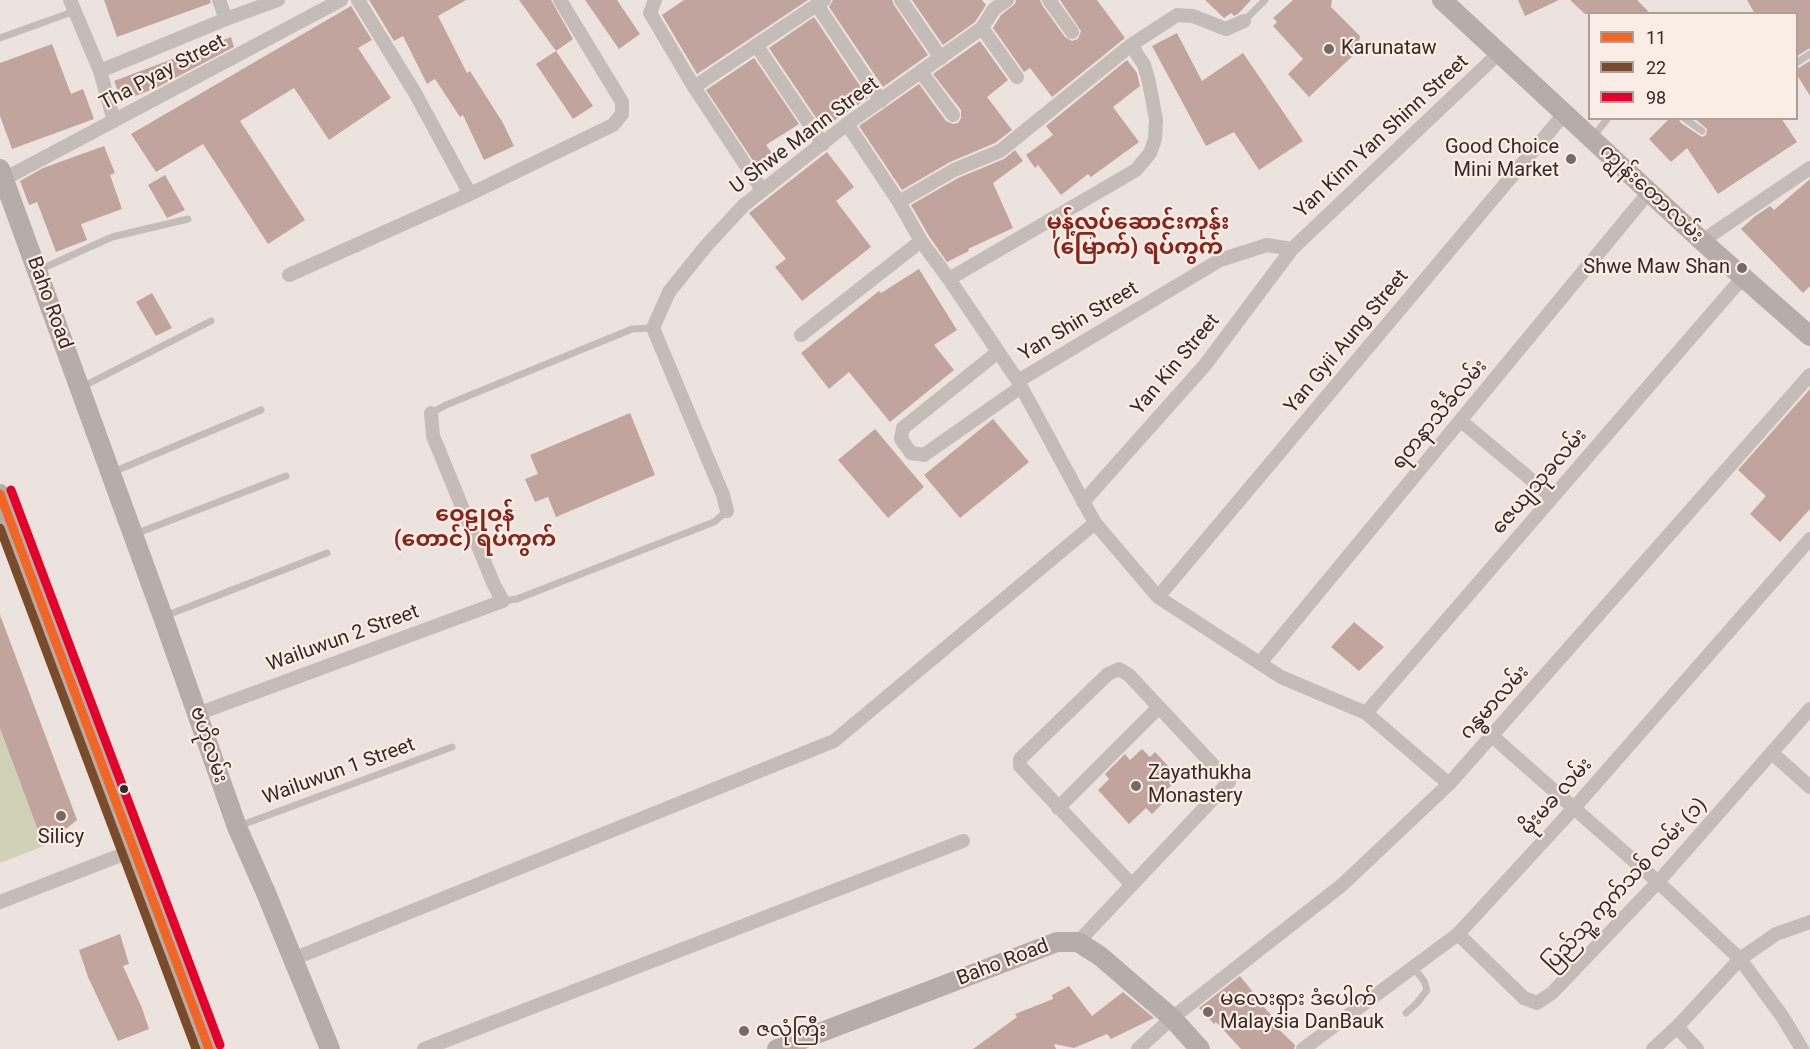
<!DOCTYPE html>
<meta charset="utf-8">
<style>
body{margin:0}
#map{position:relative;width:1810px;height:1049px;overflow:hidden;background:#ede3de;font-family:Roboto,sans-serif}
canvas{display:block}
.legend{position:absolute;left:1588px;top:12px;width:210px;height:108px;box-sizing:border-box;background:#faede5;border:2px solid #ac9f99;margin:0;padding:8px 10px;list-style:none;font-size:18px;color:#362926}
.legend li{display:flex;align-items:center;gap:12px;height:30px}
.legend b{width:30px;border:2px solid #ac9f99}
</style>
<div id="map">
<canvas width="1810" height="1049"></canvas>
<ul class="legend">
<li><b style="height:8px;background:#f26522"></b>11</li>
<li><b style="height:8px;background:#7a4b2a"></b>22</li>
<li><b style="height:8px;background:#e4002b"></b>98</li>
</ul>
</div>
<script>
const ctx = document.querySelector('canvas').getContext('2d');
ctx.lineJoin = 'round';
function fillPath(path, color) {
  ctx.fillStyle = color;
  ctx.fill(path, 'evenodd');
}
function poly(rows) {
  const path = new Path2D();
  for (const r of rows) {
    path.moveTo(r[0], r[1]);
    for (let i = 2; i < r.length; i += 2) path.lineTo(r[i], r[i + 1]);
  }
  return path;
}
function stroke(path, color, width, dash) {
  ctx.strokeStyle = color;
  ctx.lineWidth = width;
  ctx.lineCap = dash ? 'butt' : 'round';
  ctx.setLineDash(dash || []);
  ctx.stroke(path);
}
function label(font, color, halo, rows, align = 'center') {
  ctx.font = font + ' Roboto,"Noto Sans Myanmar",sans-serif';
  ctx.lineWidth = 4.5;
  ctx.setLineDash([]);
  ctx.textBaseline = 'middle';
  ctx.strokeStyle = halo;
  ctx.fillStyle = color;
  for (const [text, x, y, turn = 0] of rows) {
    ctx.save();
    ctx.translate(x, y);
    ctx.rotate((+turn || 0) * Math.PI / 180);
    ctx.textAlign = isNaN(turn) ? turn : align;
    if (halo) ctx.strokeText(text, 0, 0);
    ctx.fillText(text, 0, 0);
    ctx.restore();
  }
}
const green = poly([
 [0,614,77,820,44,846,0,863]
]);
const building = poly([
 [104,0,210,0,211,3,117,37],
 [369,0,466,0,438,16,467,73,470,71,503,123,514,146,484,160,463,115,460,117,435,79,427,84,403,36,394,41],
 [519,0,551,0,573,39,556,51],
 [585,0,617,0,640,34,619,49],
 [684,0,808,0,697,74,662,15],
 [833,0,892,0,894,5,928,55,883,87,829,7],
 [912,0,982,0,986,5,975,22,943,45],
 [1016,0,1040,0,1042,5,1065,37,1072,41,1078,39,1081,31,1060,0,1097,0,1125,38,1052,97,1030,68,1024,72,993,28,1001,15,1015,4],
 [1205,0,1251,0,1238,14,1234,16,1231,13,1224,18],
 [1293,0,1332,0,1331,7,1360,36,1358,51,1309,97,1288,74,1303,59,1273,26,1277,22,1273,18],
 [1518,0,1559,0,1525,16],
 [1570,0,1637,0,1651,14,1585,14],
 [1747,0,1810,0,1810,48,1797,56,1797,14,1755,14],
 [351,6,372,40,358,48,391,98,329,140,294,88,240,121,305,220,268,244,203,144,156,172,131,134],
 [814,17,868,98,823,128,769,48],
 [1177,33,1202,81,1243,53,1303,141,1259,170,1234,132,1206,146,1152,46],
 [231,37,234,47,156,88,122,101,114,81],
 [980,41,1008,80,987,97,1012,130,995,143,950,162,902,190,859,126,919,84,946,121,953,124,958,123,961,118,961,110,933,74],
 [52,44,71,94,83,89,94,119,12,149,0,116,0,63],
 [556,51,593,106,573,119,536,64],
 [754,58,799,124,766,145,775,157,758,168,706,90],
 [1127,60,1137,73,1140,86,1113,107,1139,142,1091,177,1088,174,1061,195,1038,165,1035,168,1026,155,1053,135,1046,126],
 [1810,61,1810,96,1797,75,1797,69],
 [1670,118,1678,118,1681,123,1702,137,1706,135,1707,129,1694,118,1781,118,1797,142,1718,194,1687,148,1671,162,1649,139],
 [104,146,115,173,110,175,122,209,81,224,87,240,56,252,37,202,29,205,20,181,43,168],
 [1015,150,1023,161,993,183,1013,228,968,249,969,251,947,262,929,236,911,205,958,178,1004,159],
 [827,152,854,187,836,201,871,247,802,301,775,267,786,259,749,213],
 [165,175,185,210,167,218,148,185],
 [1810,179,1810,286,1803,293,1741,229,1754,217,1770,206,1774,210],
 [919,269,957,330,934,345,954,370,890,422,849,372,829,389,801,353,879,291,881,293],
 [152,293,172,328,156,336,136,302],
 [1810,389,1810,509,1780,542,1750,514,1766,496,1738,470],
 [630,413,655,475,556,517,548,497,535,502,525,479,538,474,530,455],
 [993,419,1029,462,960,518,924,475],
 [875,429,924,487,888,518,838,460],
 [0,618,1,618,77,820,44,846,0,728],
 [1354,622,1384,647,1359,671,1331,647],
 [1142,749,1150,757,1155,752,1169,767,1164,772,1174,783,1158,797,1163,803,1152,814,1146,808,1129,824,1098,790,1109,779,1105,774,1125,754,1130,760],
 [120,934,129,964,123,966,142,1008,149,1029,118,1041,88,977,79,950],
 [1240,976,1253,992,1251,993,1273,1017,1269,1020,1295,1045,1294,1049,1241,1049,1216,1022,1214,1024,1199,1008],
 [1069,986,1092,1016,1123,992,1154,1018,1111,1039,1107,1034,1074,1048,1054,1044,1056,1049,973,1049,1017,1017,1015,1014,1053,999,1052,995]
]);
const lane = poly([
 [1244,21,1265,0],
 [0,38,75,11],
 [1796,63,1810,54],
 [1684,118,1702,131],
 [1593,137,1608,118],
 [39,270,112,237,188,219],
 [82,387,211,321],
 [431,413,446,405,632,329,653,328],
 [113,472,261,410],
 [135,534,286,476],
 [503,601,517,599,714,522,727,511],
 [165,616,327,553],
 [239,826,452,747],
 [1406,1013,1417,1003,1427,990,1424,981,1413,967]
]);
const street = poly([
 [70,0,100,71,114,121],
 [219,0,226,19],
 [358,0,415,93,470,194],
 [655,0,650,13,694,87,762,190],
 [901,0,941,58],
 [1049,0,1072,32],
 [817,5,881,101],
 [982,28,1017,77],
 [756,45,823,144],
 [100,71,226,19,278,0],
 [921,72,953,115],
 [694,87,824,0],
 [847,124,899,202,921,241,949,279,1018,381,1095,523,1158,597,1281,677,1366,713,1449,784],
 [4,179,341,0],
 [899,202,954,170,1000,151,1131,45,1177,15,1193,16,1226,29,1244,21],
 [1702,241,1810,168],
 [289,275,470,194,613,125,622,114,622,102,560,0],
 [949,279,1136,170,1150,153,1155,139,1156,120,1152,98,1148,78,1144,65,1131,45],
 [801,335,921,241],
 [998,352,903,428,901,439,911,453,924,455,1021,387],
 [1018,381,1220,260,1267,245,1292,249],
 [1461,421,1552,497],
 [1083,502,1205,365,1292,249,1499,53],
 [727,511,723,495,653,328,669,292,706,246,744,205,847,124,982,28,994,9,1007,0],
 [1158,597,1565,113],
 [1260,663,1649,192],
 [1366,713,1744,276],
 [197,714,503,601,494,585,433,436,431,413],
 [1492,736,1658,882,1740,959,1782,1016,1802,1049],
 [1772,753,1810,787],
 [1058,808,1159,707],
 [0,902,134,850],
 [1458,934,1524,998,1537,1003,1552,993,1658,882,1810,709],
 [1078,942,1229,782,1129,675,1119,669,1108,674,1020,759,1020,766,1132,885],
 [293,959,834,741,1095,523],
 [1677,1027,1697,1049],
 [424,1049,963,841],
 [1138,1049,1172,1018,1342,885,1449,784,1810,375],
 [1303,1049,1458,934,1574,808,1810,539],
 [1653,1049,1677,1027,1740,959,1776,934,1810,922]
]);
const secondary = poly([
 [1442,0,1702,241,1810,336],
 [0,169,163,617,237,827,266,893,330,1049],
 [0,494,209,1049],
 [777,1049,1057,942,1078,942,1100,956,1172,1018,1200,1049]
]);
const bus1 = poly([
 [0,494,209,1049]
]);
const bus2 = poly([
 [0,528,196,1049]
]);
const bus3 = poly([
 [11,490,220,1045]
]);
const markers = [
 [1329,49,6,"#766a66"],
 [1571,159,6,"#766a66"],
 [1742,268,6,"#766a66"],
 [1136,786,6,"#766a66"],
 [124,789,5,"#362926"],
 [61,816,6,"#766a66"],
 [1208,1012,6,"#766a66"],
 [744,1031,6,"#766a66"]
];
const poiNames = [
 ["Karunataw",1341,49],
 ["Good Choice",1559,148,"right"],
 ["Mini Market",1559,171,"right"],
 ["Shwe Maw Shan",1730,268,"right"],
 ["Zayathukha",1148,774],
 ["Monastery",1148,797],
 ["Silicy",61,838,"center"],
 ["မလေးရှား ဒံပေါက်",1220,1000],
 ["Malaysia DanBauk",1220,1023],
 ["ဇလုံကြီး",756,1031]
];
const streetNames = [
 ["Tha Pyay Street",163,73,-28],
 ["U Shwe Mann Street",805,136,-37],
 ["Yan Kinn Yan Shinn Street",1382,137,-43],
 ["ကျွန်းတောလမ်း",1651,194,43],
 ["Baho Road",49,303,70],
 ["Yan Shin Street",1079,322,-31],
 ["Yan Gyii Aung Street",1347,342,-50],
 ["Yan Kin Street",1176,365,-50],
 ["ရတနာသိင်္ခလမ်း",1440,415,-50],
 ["ဇေယျသုခလမ်း",1540,482,-49],
 ["Wailuwun 2 Street",343,639,-20],
 ["ဂန္ဓမာလမ်း",1495,703,-48],
 ["ဗဟိုလမ်း",208,745,71],
 ["Wailuwun 1 Street",339,772,-20],
 ["မိုးမခ လမ်း",1557,797,-48],
 ["ပြည်သူ့ ကွက်သစ် လမ်း (၁)",1626,885,-47],
 ["Baho Road",1003,963,-21]
];
const quarterNames = [
 ["မုန့်လုပ်ဆောင်းကုန်း",1138,223],
 ["(မြောက်) ရပ်ကွက်",1138,248],
 ["ဝေဠုဝန်",475,515],
 ["(တောင်) ရပ်ကွက်",475,540]
];
fillPath(green, '#d1d1b7');
fillPath(building, '#c2a49f');
stroke(lane, '#c5bcb7', 7);
stroke(street, '#c5bcb7', 14);
stroke(secondary, '#b6aca8', 20);
stroke(bus1, '#f26522', 9);
stroke(bus2, '#7a4b2a', 9);
stroke(bus3, '#e4002b', 9);
for (const [x, y, r, color] of markers) {
  const dot = new Path2D();
  dot.arc(x, y, r, 0, 2 * Math.PI);
  ctx.fillStyle = color;
  ctx.fill(dot);
  stroke(dot, '#faede5', 2);
}
label('20px', '#362926', '#faede5', poiNames, 'left');
label('20px', '#362926', '#faede5', streetNames);
label('bold 22px', '#8a2419', '#faede5', quarterNames);
</script>
